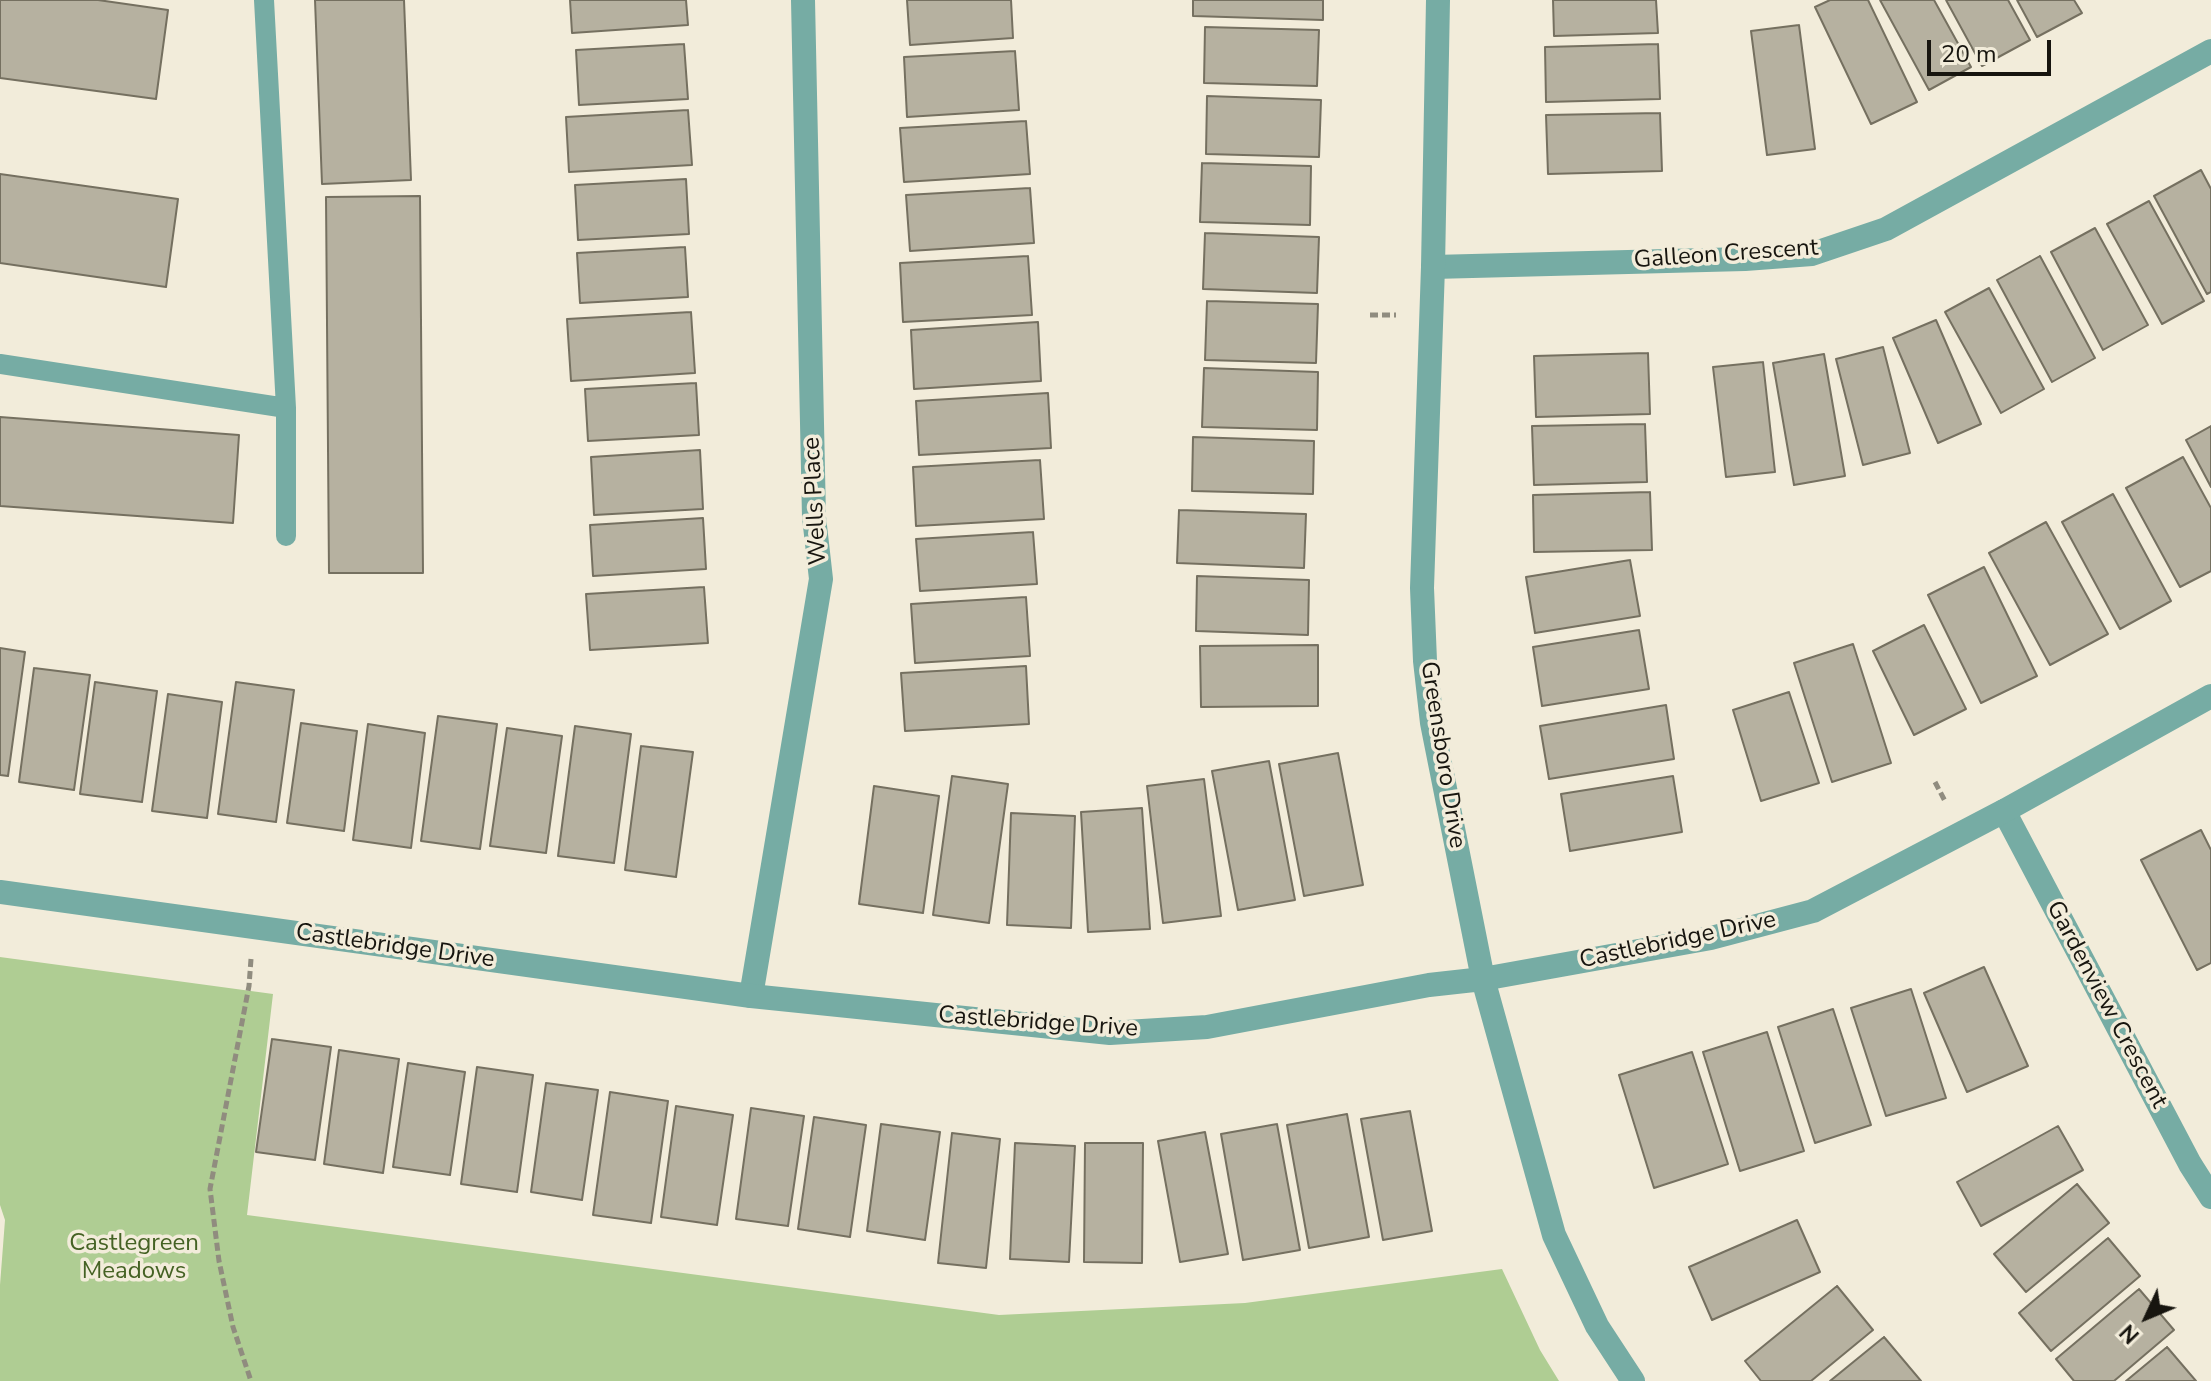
<!DOCTYPE html>
<style>
body{margin:0}
#map{position:relative;width:2211px;height:1381px;overflow:hidden;background:#f2ecda;font-family:"Nunito Sans",sans-serif}
canvas{display:block}
.north{position:absolute;left:2107px;top:1277px;width:80px;height:80px;-webkit-text-stroke:6px #f2ecda;paint-order:stroke;rotate:226deg;font-size:22px;font-weight:700;line-height:32px;text-align:center;color:#17150f}
.north::after{content:'';display:block;margin:auto;width:28px;height:36px;background:#17150f;clip-path:polygon(50% 0,100% 100%,50% 72%,0 100%)}
.scale{position:absolute;left:1927px;top:40px;width:124px;height:36px;box-sizing:border-box;border:4px solid #17150f;border-top:0;padding-left:10px;font-size:24px;line-height:28px;white-space:nowrap;color:#17150f;-webkit-text-stroke:6px #f2ecda;paint-order:stroke}
</style>
<div id="map">
<canvas width="2211" height="1381"></canvas>
<div class="north">N</div>
<div class="scale">20 m</div>
</div>
<script>
const ctx = document.querySelector('canvas').getContext('2d');
ctx.lineJoin = 'round';
function fillPath(path, color) {
  ctx.fillStyle = color;
  ctx.fill(path, 'evenodd');
}
function poly(rows) {
  const path = new Path2D();
  for (const r of rows) {
    path.moveTo(r[0], r[1]);
    for (let i = 2; i < r.length; i += 2) path.lineTo(r[i], r[i + 1]);
  }
  return path;
}
function stroke(path, color, width, dash) {
  ctx.strokeStyle = color;
  ctx.lineWidth = width;
  ctx.lineCap = dash ? 'butt' : 'round';
  ctx.setLineDash(dash || []);
  ctx.stroke(path);
}
function label(font, color, halo, rows, align = 'center') {
  ctx.font = font + ' "Nunito Sans",sans-serif';
  ctx.lineWidth = 7;
  ctx.setLineDash([]);
  ctx.textBaseline = 'middle';
  ctx.strokeStyle = halo;
  ctx.fillStyle = color;
  for (const [text, x, y, turn = 0] of rows) {
    ctx.save();
    ctx.translate(x, y);
    ctx.rotate((+turn || 0) * Math.PI / 180);
    ctx.textAlign = isNaN(turn) ? turn : align;
    if (halo) ctx.strokeText(text, 0, 0);
    ctx.fillText(text, 0, 0);
    ctx.restore();
  }
}
const green = poly([
 [0,957,273,994,247,1215,999,1315,1245,1303,1502,1269,1540,1350,1559,1381,0,1381,0,1285,5,1220,0,1205]
]);
const building = poly([
 [0,0,98,0,168,10,156,99,0,78,0,0],
 [315,0,404,0,411,180,322,184,315,0],
 [570,0,686,0,688,25,572,33,570,0],
 [907,0,1011,0,1013,38,910,45,907,0],
 [1193,0,1323,0,1323,20,1193,16,1193,0],
 [1553,0,1656,0,1658,33,1554,36,1553,0],
 [1830,0,1868,0,1917,102,1871,124,1815,7,1830,0],
 [1880,0,1934,0,1971,67,1929,90,1880,0],
 [1946,0,2008,0,2030,40,1982,66,1946,0],
 [2017,0,2074,0,2082,13,2037,37,2017,0],
 [1799,25,1815,149,1767,155,1751,31,1799,25],
 [1205,27,1319,30,1317,86,1204,83,1205,27],
 [684,44,688,99,579,105,576,50,684,44],
 [1658,44,1660,99,1546,102,1545,47,1658,44],
 [1015,51,1019,110,907,117,904,57,1015,51],
 [1207,96,1321,100,1319,157,1206,154,1207,96],
 [688,110,692,165,569,172,566,117,688,110],
 [1660,113,1662,171,1548,174,1546,115,1660,113],
 [1026,121,1030,174,904,182,900,128,1026,121],
 [1202,163,1311,166,1310,225,1200,222,1202,163],
 [2201,170,2211,189,2211,292,2207,294,2154,196,2201,170],
 [0,174,178,199,166,287,0,263,0,174],
 [686,179,689,234,578,240,575,185,686,179],
 [1030,188,1034,243,910,251,906,195,1030,188],
 [420,196,423,573,329,573,326,197,420,196],
 [2149,201,2204,301,2162,324,2107,224,2149,201],
 [2095,228,2148,325,2103,350,2051,252,2095,228],
 [1205,233,1319,237,1317,293,1203,289,1205,233],
 [685,247,688,297,580,303,577,253,685,247],
 [1028,256,1032,315,903,322,900,263,1028,256],
 [2040,256,2095,358,2052,382,1997,280,2040,256],
 [1989,288,2044,389,2001,413,1945,312,1989,288],
 [1207,301,1318,304,1316,363,1205,360,1207,301],
 [691,312,695,373,571,381,567,319,691,312],
 [1936,320,1981,424,1938,443,1893,338,1936,320],
 [1038,322,1041,381,914,389,911,330,1038,322],
 [1883,347,1910,453,1863,465,1836,359,1883,347],
 [1648,353,1650,414,1536,417,1534,356,1648,353],
 [1824,354,1845,476,1794,485,1773,363,1824,354],
 [1763,362,1775,472,1726,477,1713,367,1763,362],
 [1204,368,1318,372,1317,430,1202,427,1204,368],
 [696,383,699,435,588,441,585,389,696,383],
 [1048,393,1051,448,919,455,916,401,1048,393],
 [0,417,239,435,233,523,0,506,0,417],
 [1645,424,1647,482,1534,485,1532,426,1645,424],
 [2211,426,2211,487,2186,440,2211,426],
 [1193,437,1314,441,1313,494,1192,491,1193,437],
 [700,450,703,509,594,515,591,457,700,450],
 [2183,457,2211,508,2211,571,2180,587,2126,488,2183,457],
 [1040,460,1044,519,916,526,913,467,1040,460],
 [1650,492,1652,550,1534,552,1533,495,1650,492],
 [2113,494,2171,601,2120,629,2062,522,2113,494],
 [1179,510,1306,514,1304,568,1177,563,1179,510],
 [703,518,706,569,593,576,590,525,703,518],
 [2046,522,2108,634,2050,665,1989,553,2046,522],
 [1033,532,1037,584,920,591,916,539,1033,532],
 [1630,560,1640,616,1535,633,1526,577,1630,560],
 [1984,567,2037,676,1981,703,1928,595,1984,567],
 [1197,576,1309,580,1308,635,1196,631,1197,576],
 [704,587,708,643,590,650,586,594,704,587],
 [1026,597,1030,656,915,663,911,604,1026,597],
 [1924,625,1966,709,1914,735,1873,651,1924,625],
 [1639,630,1649,689,1542,706,1533,647,1639,630],
 [1853,644,1891,763,1832,782,1794,663,1853,644],
 [1318,645,1318,706,1201,707,1200,646,1318,645],
 [0,648,25,652,8,776,0,775,0,648],
 [1026,666,1029,724,905,731,901,673,1026,666],
 [34,668,90,675,74,790,19,782,34,668],
 [95,682,157,691,142,802,80,794,95,682],
 [236,682,294,690,276,822,218,814,236,682],
 [1789,692,1819,783,1761,801,1733,710,1789,692],
 [168,694,222,702,207,818,152,811,168,694],
 [1666,705,1674,759,1549,779,1540,726,1666,705],
 [438,716,497,724,480,849,421,841,438,716],
 [301,723,357,731,344,831,287,823,301,723],
 [368,724,425,733,411,848,353,840,368,724],
 [575,726,631,734,614,863,558,856,575,726],
 [507,728,562,736,546,853,490,846,507,728],
 [641,746,693,752,676,877,625,870,641,746],
 [1338,753,1363,885,1304,896,1279,764,1338,753],
 [1269,761,1295,900,1238,910,1212,771,1269,761],
 [952,776,1008,784,989,923,933,915,952,776],
 [1673,776,1682,832,1570,851,1561,794,1673,776],
 [1204,779,1221,916,1163,923,1147,786,1204,779],
 [874,786,939,796,923,913,859,904,874,786],
 [1142,808,1150,929,1088,932,1081,812,1142,808],
 [1011,813,1075,816,1071,928,1007,925,1011,813],
 [2201,830,2211,850,2211,963,2197,970,2141,860,2201,830],
 [1984,967,2028,1066,1967,1092,1924,993,1984,967],
 [1911,989,1946,1098,1886,1116,1851,1008,1911,989],
 [1833,1009,1871,1125,1815,1143,1778,1027,1833,1009],
 [1767,1032,1804,1151,1740,1171,1703,1052,1767,1032],
 [272,1039,331,1047,315,1160,256,1152,272,1039],
 [339,1050,399,1059,383,1173,324,1164,339,1050],
 [1692,1052,1728,1164,1654,1188,1619,1075,1692,1052],
 [408,1063,465,1072,450,1175,393,1167,408,1063],
 [477,1067,533,1075,517,1192,461,1184,477,1067],
 [546,1083,598,1090,582,1200,531,1192,546,1083],
 [610,1092,668,1101,651,1223,593,1215,610,1092],
 [676,1106,733,1115,717,1225,661,1217,676,1106],
 [751,1108,804,1116,788,1226,736,1219,751,1108],
 [1410,1111,1432,1231,1383,1240,1361,1119,1410,1111],
 [1347,1114,1369,1237,1309,1248,1287,1125,1347,1114],
 [814,1117,866,1125,850,1237,798,1229,814,1117],
 [881,1124,940,1132,925,1240,867,1231,881,1124],
 [1277,1124,1300,1250,1243,1260,1221,1134,1277,1124],
 [2058,1126,2083,1170,1981,1226,1957,1182,2058,1126],
 [1205,1132,1228,1254,1180,1262,1158,1141,1205,1132],
 [952,1133,1000,1139,986,1268,938,1263,952,1133],
 [1015,1143,1075,1146,1069,1262,1010,1259,1015,1143],
 [1085,1143,1143,1143,1142,1263,1084,1262,1085,1143],
 [2077,1184,2109,1223,2026,1292,1994,1254,2077,1184],
 [1797,1220,1820,1272,1712,1320,1689,1267,1797,1220],
 [2108,1238,2140,1276,2051,1351,2019,1313,2108,1238],
 [1837,1286,1873,1330,1811,1381,1761,1381,1745,1361,1837,1286],
 [2139,1289,2174,1330,2114,1381,2074,1381,2056,1359,2139,1289],
 [1884,1337,1921,1381,1830,1381,1884,1337],
 [2167,1347,2196,1381,2126,1381,2167,1347]
]);
const path = poly([
 [1370,315,1396,315],
 [1935,782,1946,803],
 [251,959,249,986,210,1189,219,1261,233,1327,251,1381]
]);
const service = poly([
 [264,0,286,408,286,536],
 [0,364,286,408]
]);
const minor = poly([
 [1433,267,1745,259,1812,254,1886,229,2211,51],
 [2004,811,2190,1164,2211,1197],
 [751,996,821,579,814,517,803,0]
]);
const tertiary = poly([
 [1438,0,1433,267,1422,588,1425,661,1432,723,1483,979,1554,1235,1597,1326,1633,1381],
 [0,892,751,996,1110,1033,1207,1027,1429,985,1483,979,1711,938,1813,911,2004,811,2211,696]
]);
const streetNames = [
 ["Galleon Crescent",1726,255,-4],
 ["Wells Place",816,501,-93],
 ["Greensboro Drive",1442,755,81],
 ["Castlebridge Drive",1678,941,-12],
 ["Castlebridge Drive",395,947,8],
 ["Gardenview Crescent",2106,1005,62],
 ["Castlebridge Drive",1038,1023,4]
];
const parkNames = [
 ["Castlegreen",134,1244],
 ["Meadows",134,1272]
];
fillPath(green, '#afcd93');
fillPath(building, '#b6b1a0');
stroke(building, '#757060', 2);
stroke(path, '#908c7f', 5, [8, 4]);
stroke(service, '#76aca4', 20);
stroke(minor, '#76aca4', 24);
stroke(tertiary, '#76aca4', 24);
label('24px', '#17150f', '#f2ecda', streetNames);
label('24px', '#456224', '#f2ecda', parkNames);
</script>
